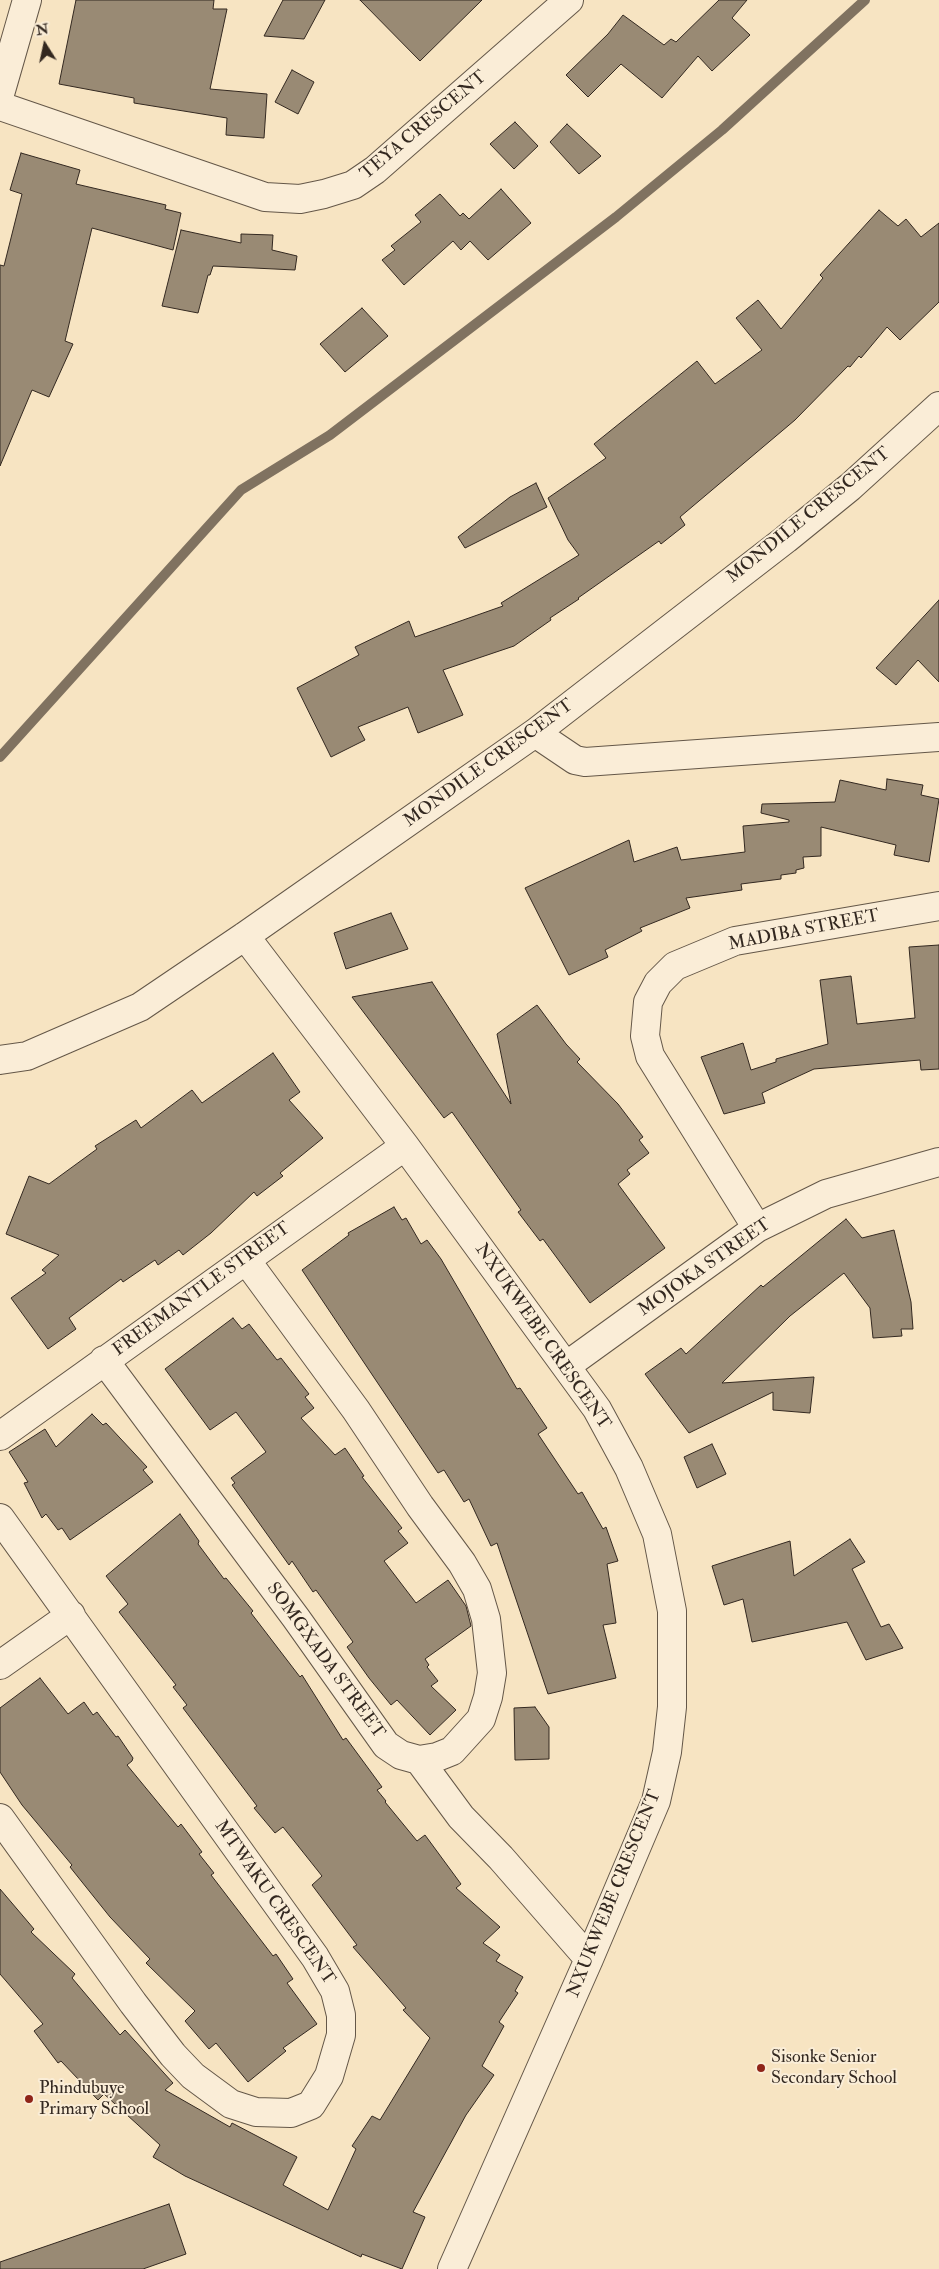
<!DOCTYPE html>
<style>
body{margin:0}
#map{position:relative;width:939px;height:2269px;overflow:hidden;background:#f7e4c2;font-family:"IM FELL Double Pica",serif}
canvas{display:block}
.north{position:absolute;left:20px;top:20px;width:50px;height:50px;-webkit-text-stroke:4px #faedd7;paint-order:stroke;rotate:350deg;font-size:14px;font-weight:700;line-height:20px;text-align:center;color:#332820}
.north::after{content:'';display:block;margin:auto;width:18px;height:22px;background:#332820;clip-path:polygon(50% 0,100% 100%,50% 72%,0 100%)}
</style>
<div id="map">
<canvas width="939" height="2269"></canvas>
<div class="north">N</div>
</div>
<script>
const ctx = document.querySelector('canvas').getContext('2d');
ctx.lineJoin = 'round';
function poly(rows) {
  const path = new Path2D();
  for (const r of rows) {
    path.moveTo(r[0], r[1]);
    for (let i = 2; i < r.length; i += 2) path.lineTo(r[i], r[i + 1]);
  }
  return path;
}
function stroke(path, color, width, dash) {
  ctx.strokeStyle = color;
  ctx.lineWidth = width;
  ctx.lineCap = dash ? 'butt' : 'round';
  ctx.setLineDash(dash || []);
  ctx.stroke(path);
}
function fillPath(path, color) {
  ctx.fillStyle = color;
  ctx.fill(path, 'evenodd');
}
function label(font, color, halo, rows, align = 'center') {
  ctx.font = font + ' "IM FELL Double Pica",serif';
  ctx.lineWidth = 4;
  ctx.setLineDash([]);
  ctx.textBaseline = 'middle';
  ctx.strokeStyle = halo;
  ctx.fillStyle = color;
  for (const [text, x, y, turn = 0] of rows) {
    ctx.save();
    ctx.translate(x, y);
    ctx.rotate((+turn || 0) * Math.PI / 180);
    ctx.textAlign = isNaN(turn) ? turn : align;
    if (halo) ctx.strokeText(text, 0, 0);
    ctx.fillText(text, 0, 0);
    ctx.restore();
  }
}
const stream = poly([
 [0,757,241,490,330,435,616,217,722,130,865,0]
]);
const building = poly([
 [76,0,214,0,213,9,227,9,210,89,267,94,264,138,226,135,227,118,134,103,134,98,59,84,76,0],
 [283,0,325,0,304,39,264,36,283,0],
 [360,0,482,0,420,61,360,0],
 [719,0,747,0,732,18,750,35,712,71,698,56,662,98,621,64,588,97,566,75,608,34,623,15,664,45,671,39,676,42,719,0],
 [292,70,314,82,298,114,275,102,292,70],
 [515,122,538,146,514,169,490,144,515,122],
 [567,124,601,156,579,174,550,142,567,124],
 [21,153,80,170,76,184,166,205,165,209,181,213,173,250,92,228,65,341,73,344,49,397,32,390,0,466,0,265,4,266,22,194,10,190,21,153],
 [501,189,531,223,488,260,470,241,461,250,453,241,404,285,382,260,395,250,391,246,421,222,415,215,440,194,460,216,463,213,469,219,501,189],
 [879,210,898,226,906,219,921,237,939,223,939,302,900,340,887,327,861,358,859,356,850,367,848,366,795,420,680,517,685,525,661,544,659,541,578,598,579,599,550,618,551,620,514,646,443,670,463,715,418,733,408,707,358,727,365,740,331,757,297,688,359,655,355,647,409,621,415,637,503,606,501,603,579,555,568,540,548,498,606,458,594,444,697,361,715,384,762,350,736,318,758,300,781,329,823,278,820,275,879,210],
 [181,230,241,243,241,234,273,235,272,250,297,256,295,270,213,266,210,275,208,275,198,313,162,306,181,230],
 [362,308,388,336,345,372,320,344,362,308],
 [536,483,547,507,465,548,458,537,510,497,536,483],
 [939,600,939,682,918,660,896,685,876,668,939,600],
 [887,779,923,785,921,795,939,799,929,862,894,855,896,845,821,827,821,856,803,857,804,868,796,870,796,873,781,875,781,879,741,884,742,890,686,898,690,908,640,928,642,931,605,950,608,957,569,975,525,888,629,840,634,862,677,847,681,860,745,852,743,826,789,822,789,820,761,813,762,804,835,802,840,780,886,790,887,779],
 [391,913,408,949,346,969,334,933,391,913],
 [939,945,939,1069,921,1070,920,1060,814,1069,762,1093,765,1103,724,1114,701,1057,743,1043,751,1070,776,1062,776,1059,828,1044,820,980,851,976,857,1024,915,1018,909,947,939,945],
 [432,982,511,1104,497,1034,537,1005,566,1044,580,1059,577,1062,618,1104,643,1137,639,1140,649,1153,627,1170,630,1174,618,1184,665,1248,590,1303,543,1239,540,1241,518,1212,521,1210,452,1112,444,1118,352,997,432,982],
 [273,1053,300,1092,289,1100,323,1138,280,1173,283,1176,257,1196,254,1192,211,1233,183,1255,179,1250,158,1265,155,1260,123,1282,121,1279,69,1318,76,1329,48,1349,11,1298,46,1273,42,1270,59,1255,6,1234,29,1176,49,1184,97,1149,95,1146,136,1120,141,1128,192,1090,202,1103,273,1053],
 [394,1207,402,1220,406,1218,421,1244,427,1240,441,1259,517,1389,520,1388,547,1428,538,1434,578,1494,582,1492,603,1529,606,1527,618,1561,607,1564,616,1623,603,1625,616,1678,548,1694,497,1543,491,1546,469,1499,464,1502,444,1470,438,1473,302,1270,349,1235,348,1233,394,1207],
 [846,1219,862,1238,894,1230,911,1302,913,1329,901,1329,902,1336,873,1338,870,1308,844,1273,790,1316,722,1383,814,1377,810,1413,773,1410,773,1392,689,1433,645,1374,681,1348,686,1354,761,1285,763,1287,846,1219],
 [233,1318,242,1329,249,1324,277,1360,281,1358,309,1394,305,1397,314,1408,301,1418,335,1455,345,1448,364,1476,362,1477,402,1528,398,1531,408,1543,384,1561,416,1603,448,1580,466,1606,471,1626,425,1659,429,1665,427,1667,438,1681,431,1686,456,1710,430,1735,397,1700,391,1705,369,1678,347,1647,353,1642,316,1590,313,1592,292,1561,289,1565,232,1485,235,1483,231,1478,266,1452,236,1412,210,1430,165,1369,233,1318],
 [92,1414,103,1425,106,1423,147,1467,143,1470,153,1482,70,1540,62,1528,58,1530,46,1514,42,1518,24,1483,28,1482,9,1452,45,1429,56,1447,92,1414],
 [712,1444,726,1474,697,1488,684,1457,712,1444],
 [180,1514,199,1541,198,1544,224,1579,226,1578,253,1611,251,1613,300,1677,302,1675,343,1740,346,1738,382,1787,377,1790,386,1801,385,1802,417,1841,425,1835,461,1884,456,1888,500,1927,483,1943,500,1955,496,1961,523,1977,515,1991,518,1993,499,2022,504,2026,482,2066,494,2075,466,2115,413,2212,425,2217,402,2269,362,2254,361,2257,185,2176,153,2157,160,2145,104,2094,98,2100,61,2061,58,2063,34,2031,43,2024,0,1974,0,1889,34,1929,31,1932,75,1974,72,1978,120,2035,125,2030,173,2083,165,2090,230,2127,232,2123,297,2157,283,2185,328,2210,356,2149,352,2146,372,2116,380,2120,430,2038,403,2010,406,2008,353,1947,357,1945,312,1885,322,1876,283,1827,275,1833,254,1808,257,1806,183,1708,187,1705,173,1687,176,1685,119,1612,128,1604,106,1576,180,1514],
 [850,1539,865,1562,852,1569,881,1627,889,1624,903,1648,866,1660,847,1622,752,1642,743,1599,724,1605,712,1566,790,1541,794,1576,850,1539],
 [40,1678,68,1714,84,1702,93,1715,97,1712,116,1737,118,1736,133,1758,132,1761,127,1765,178,1827,181,1824,202,1852,199,1854,214,1873,211,1875,273,1956,276,1954,293,1979,287,1983,317,2024,283,2048,286,2051,248,2082,216,2043,209,2049,185,2021,195,2011,146,1963,150,1959,110,1917,70,1867,72,1865,22,1805,0,1772,0,1708,40,1678],
 [535,1707,549,1727,549,1759,515,1760,514,1708,535,1707],
 [169,2204,186,2254,143,2269,0,2269,0,2262,169,2204]
]);
const street = poly([
 [0,94,27,0],
 [0,106,265,197,300,199,324,194,353,185,375,170,569,0],
 [535,733,575,760,585,762,939,737],
 [245,936,405,1146,597,1409,629,1468,657,1534,672,1611,672,1707,667,1752,656,1801,589,1959,452,2269],
 [0,1060,27,1056,140,1007,245,936,535,733,786,539,850,487,939,406],
 [757,1228,650,1056,645,1036,648,1002,658,983,675,966,735,941,939,906],
 [246,1260,356,1410,420,1506,462,1563,477,1589,486,1619,492,1673,488,1697,481,1719,452,1751,437,1757,419,1760],
 [104,1360,296,1618,386,1745,401,1755,419,1760,461,1817,501,1858,589,1959],
 [566,1366,757,1228,826,1194,939,1162],
 [0,1436,405,1146],
 [0,1518,315,1957,335,1991,341,2015,341,2035,329,2076,311,2105,291,2113,256,2112,231,2104,193,2076,173,2055,133,2003,0,1818],
 [0,1665,71,1615]
]);
const markers = [
 [761,2068,5,"#8f2418"],
 [29,2099,5,"#8f2418"]
];
const streetNames = [
 ["TEYA CRESCENT",424,126,-40],
 ["MONDILE CRESCENT",809,516,-39],
 ["MONDILE CRESCENT",489,764,-36],
 ["MADIBA STREET",804,931,-11],
 ["MOJOKA STREET",705,1268,-35],
 ["FREEMANTLE STREET",202,1290,-36],
 ["NXUKWEBE CRESCENT",542,1337,55],
 ["SOMGXADA STREET",325,1661,54],
 ["NXUKWEBE CRESCENT",615,1894,-68],
 ["MTWAKU CRESCENT",274,1903,55]
];
const poiNames = [
 ["Sisonke Senior",771,2058],
 ["Secondary School",771,2079],
 ["Phindubuye",39,2089],
 ["Primary School",39,2110]
];
stroke(stream, '#807260', 10);
fillPath(building, '#998a74');
stroke(building, '#332820', 1);
stroke(street, '#645748', 30);
stroke(street, '#faedd7', 28);
for (const [x, y, r, color] of markers) {
  const dot = new Path2D();
  dot.arc(x, y, r, 0, 2 * Math.PI);
  ctx.fillStyle = color;
  ctx.fill(dot);
  stroke(dot, '#faedd7', 2);
}
label('18px', '#332820', '#faedd7', streetNames);
label('18px', '#332820', '#faedd7', poiNames, 'left');
</script>
